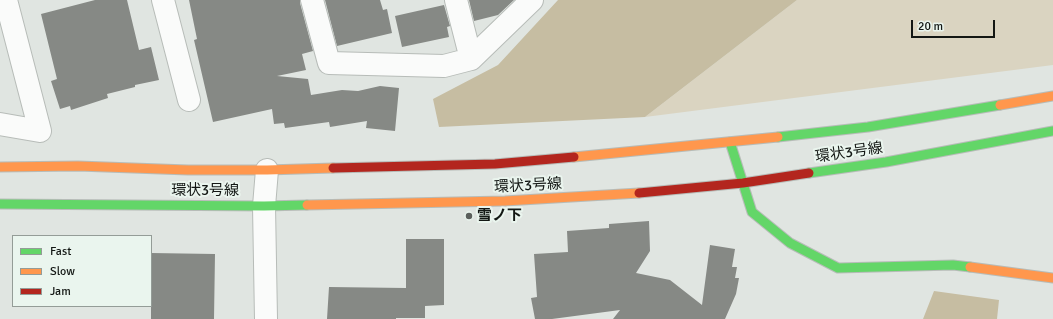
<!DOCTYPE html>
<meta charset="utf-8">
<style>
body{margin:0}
#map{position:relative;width:1053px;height:319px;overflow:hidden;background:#e0e5e1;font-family:Signika,sans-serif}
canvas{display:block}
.legend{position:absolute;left:12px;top:235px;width:140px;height:72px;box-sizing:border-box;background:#eaf5ee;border:1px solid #949c97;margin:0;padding:5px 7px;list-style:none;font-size:12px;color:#131714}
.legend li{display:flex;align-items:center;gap:8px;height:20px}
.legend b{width:20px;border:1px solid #949c97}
.scale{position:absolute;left:911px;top:20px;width:84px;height:18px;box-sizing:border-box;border:2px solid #131714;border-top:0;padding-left:5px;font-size:12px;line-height:14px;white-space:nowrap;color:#131714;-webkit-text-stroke:3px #eaf5ee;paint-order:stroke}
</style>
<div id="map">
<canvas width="1053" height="319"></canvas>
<ul class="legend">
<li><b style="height:5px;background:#63d668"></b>Fast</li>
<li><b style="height:5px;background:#ff974d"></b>Slow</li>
<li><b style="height:5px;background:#b3261e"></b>Jam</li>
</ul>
<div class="scale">20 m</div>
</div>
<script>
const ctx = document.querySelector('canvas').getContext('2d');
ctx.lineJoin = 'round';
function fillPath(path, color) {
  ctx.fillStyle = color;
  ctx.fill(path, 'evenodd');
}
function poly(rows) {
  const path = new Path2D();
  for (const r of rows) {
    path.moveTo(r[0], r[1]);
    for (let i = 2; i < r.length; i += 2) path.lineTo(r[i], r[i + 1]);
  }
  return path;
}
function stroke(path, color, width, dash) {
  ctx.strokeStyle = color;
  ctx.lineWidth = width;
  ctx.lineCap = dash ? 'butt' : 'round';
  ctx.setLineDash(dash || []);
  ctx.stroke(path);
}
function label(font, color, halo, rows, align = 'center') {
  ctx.font = font + ' Signika,"Noto Sans JP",sans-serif';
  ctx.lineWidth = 4;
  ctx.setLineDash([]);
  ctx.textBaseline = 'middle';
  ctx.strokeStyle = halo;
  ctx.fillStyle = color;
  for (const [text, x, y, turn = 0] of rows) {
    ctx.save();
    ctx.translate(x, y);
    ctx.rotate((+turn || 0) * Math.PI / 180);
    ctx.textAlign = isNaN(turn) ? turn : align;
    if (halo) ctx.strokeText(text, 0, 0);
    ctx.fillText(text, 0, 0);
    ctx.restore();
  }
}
const green = poly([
 [797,0,1053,0,1053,65,645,117]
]);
const forest = poly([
 [558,0,797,0,645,117,439,127,433,99,498,65],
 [934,291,999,300,997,319,923,319]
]);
const building = poly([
 [95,0,127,0,139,50,151,47,159,80,135,85,135,87,107,94,108,98,71,110,70,106,60,109,51,81,57,79,41,14],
 [189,0,300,0,300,3,313,51,302,54,306,70,277,76,308,79,311,95,342,90,358,91,380,86,399,88,395,131,366,128,367,121,330,127,329,122,285,128,284,123,274,124,272,109,213,122,194,40,197,39],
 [325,0,380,0,383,10,387,9,392,33,337,46],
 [469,0,514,0,498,15,474,21],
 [444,5,450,26,447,27,449,37,402,47,395,16],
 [649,221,650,251,636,273,670,280,702,305,710,245,735,249,732,267,737,267,735,278,739,278,736,294,725,319,613,319,620,310,552,319,535,319,531,298,537,297,534,254,568,252,567,231,609,228,609,224],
 [406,239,444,239,444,305,425,306,425,318,396,318,396,319,327,319,329,287,406,288],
 [151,253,215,254,214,319,151,319]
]);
const street = poly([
 [163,0,189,100],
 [312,0,329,63,444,66,471,59,532,0],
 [456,0,471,59],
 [0,124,40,131,6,0],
 [266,319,264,206,267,170]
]);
const fast = poly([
 [778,137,868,127,1000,105],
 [730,142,752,212,790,243,838,268,953,265,970,267],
 [809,173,886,162,1053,131],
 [0,204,264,206,307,205]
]);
const slow = poly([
 [1000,105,1053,96],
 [574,157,778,137],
 [0,167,78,166,188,170,267,170,333,168],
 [307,205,505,201,639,193],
 [970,267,1053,278]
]);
const jam = poly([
 [333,168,495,164,574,157],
 [639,193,743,183,809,173]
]);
const markers = [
 [469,216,4,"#5b5f5c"]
];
const streetNames = [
 ["環状3号線",849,153,-8],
 ["環状3号線",528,186,-3],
 ["環状3号線",205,191]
];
const poiNames = [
 ["雪ノ下",477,216]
];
fillPath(green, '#dad4c1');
fillPath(forest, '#c6bda2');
fillPath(building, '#868985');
stroke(street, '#b7bcb8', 24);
stroke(fast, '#b7bcb8', 11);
stroke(slow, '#b7bcb8', 11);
stroke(jam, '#b7bcb8', 11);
stroke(street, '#fafbfa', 22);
stroke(fast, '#63d668', 9);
stroke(slow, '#ff974d', 9);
stroke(jam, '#b3261e', 9);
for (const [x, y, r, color] of markers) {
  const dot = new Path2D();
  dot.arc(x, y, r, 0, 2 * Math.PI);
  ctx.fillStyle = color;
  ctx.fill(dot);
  stroke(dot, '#eaf5ee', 1.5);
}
label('15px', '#131714', '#eaf5ee', streetNames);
label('bold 15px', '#131714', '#eaf5ee', poiNames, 'left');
</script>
